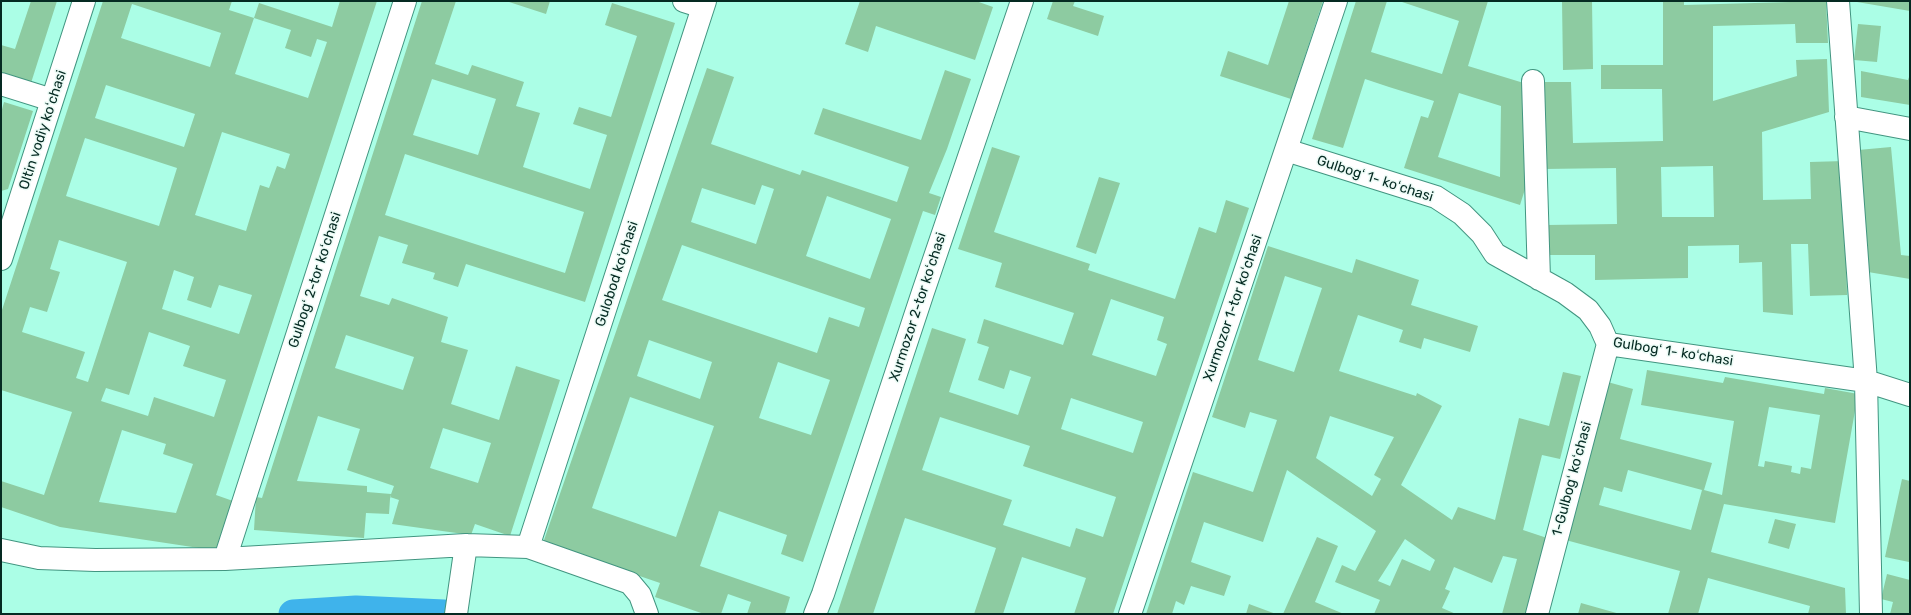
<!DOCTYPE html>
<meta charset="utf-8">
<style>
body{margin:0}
#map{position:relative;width:1911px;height:615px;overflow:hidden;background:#abfee6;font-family:Rubik,sans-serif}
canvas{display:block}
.frame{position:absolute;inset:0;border:2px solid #052a22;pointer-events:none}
</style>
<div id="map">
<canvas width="1911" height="615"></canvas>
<div class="frame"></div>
</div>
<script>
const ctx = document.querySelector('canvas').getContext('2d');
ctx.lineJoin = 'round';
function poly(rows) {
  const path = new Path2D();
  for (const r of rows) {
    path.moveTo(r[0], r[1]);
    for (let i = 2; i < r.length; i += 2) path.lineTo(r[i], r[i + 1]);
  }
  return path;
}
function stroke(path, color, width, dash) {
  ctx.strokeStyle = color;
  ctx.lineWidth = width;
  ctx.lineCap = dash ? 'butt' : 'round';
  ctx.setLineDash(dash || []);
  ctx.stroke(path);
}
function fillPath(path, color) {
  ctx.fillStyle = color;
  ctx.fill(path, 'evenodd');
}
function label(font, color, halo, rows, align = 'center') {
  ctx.font = font + ' Rubik,sans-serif';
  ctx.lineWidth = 3;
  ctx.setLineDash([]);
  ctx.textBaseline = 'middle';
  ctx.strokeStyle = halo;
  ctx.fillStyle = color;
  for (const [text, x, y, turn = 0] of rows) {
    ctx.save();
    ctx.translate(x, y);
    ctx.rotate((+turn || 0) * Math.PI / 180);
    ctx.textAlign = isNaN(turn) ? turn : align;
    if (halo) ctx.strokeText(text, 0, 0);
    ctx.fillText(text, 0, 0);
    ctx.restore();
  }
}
const canal = poly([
 [293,614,356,610,444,614]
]);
const building = poly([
 [31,1,57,1,31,83,1,73,1,45,15,49],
 [103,1,232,1,229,10,254,18,235,74,308,98,327,42,317,39,311,57,285,48,291,30,254,18,259,3,332,27,340,1,377,1,216,495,233,501,216,554,199,548,60,527,1,507,1,481,44,495,72,412,1,390,1,313],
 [132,4,221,33,210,67,121,38],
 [106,85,195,114,184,147,95,118],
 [222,132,290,154,285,169,277,166,269,188,260,185,246,231,195,215],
 [85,138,177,168,159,226,66,196],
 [59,240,127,262,88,382,76,378,85,352,22,332,30,307,47,312,60,272,50,269],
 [174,270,194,277,187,300,211,308,219,285,252,295,239,334,162,309],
 [149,332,190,346,183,366,226,380,214,417,154,397,148,416,101,401,106,388,129,395],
 [122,430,166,444,163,454,193,464,176,513,99,502],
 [422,1,456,1,435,64,468,75,472,65,524,82,516,106,540,113,523,167,590,189,607,135,573,124,579,107,611,117,637,36,605,25,612,3,675,23,585,302,466,264,458,287,433,279,435,273,402,263,408,245,379,236,360,296,389,305,392,298,448,317,441,342,468,350,451,404,499,420,516,366,560,380,510,536,475,524,471,535,392,524,399,500,390,497,394,486,347,470,360,429,318,416,297,481,367,486,367,492,391,494,390,499,389,514,366,513,364,538,254,530,256,497,262,498],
 [432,79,496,99,478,155,413,135],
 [405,154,584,212,565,273,385,215],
 [346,335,414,357,403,390,335,368],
 [443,428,491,443,478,483,430,468],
 [506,1,550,1,546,14],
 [860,1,976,1,993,7,975,60,876,26,868,52,845,44],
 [1053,1,1075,1,1073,6,1104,16,1098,36,1047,19],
 [1289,1,1323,1,1291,99,1220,76,1228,51,1268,65],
 [1356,1,1387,1,1371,52,1442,74,1459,21,1399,1,1488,1,1468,66,1527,84,1526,186,1520,205,1404,168,1421,116,1428,118,1434,101,1389,87,1365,79,1343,148,1312,139],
 [1459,93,1501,106,1500,177,1438,157],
 [1562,1,1592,1,1593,69,1563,70],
 [1663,1,1684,1,1684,5,1826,1,1828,43,1796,43,1795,24,1713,26,1713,101,1797,76,1796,60,1827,59,1829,112,1762,132,1763,200,1811,199,1810,162,1844,161,1847,295,1810,296,1808,244,1791,244,1793,315,1763,312,1762,262,1739,263,1739,245,1688,246,1688,278,1595,280,1595,255,1548,255,1547,225,1617,224,1616,168,1544,169,1542,82,1571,82,1573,143,1663,141,1662,89,1601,89,1601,65,1663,65],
 [1713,166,1714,217,1662,217,1661,167],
 [1857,1,1910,1,1910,11,1857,2],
 [1858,24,1881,26,1877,62,1854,60],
 [707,68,734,77,711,144,800,175,802,170,897,202,909,167,814,134,823,108,921,140,945,70,971,79,947,149,929,193,941,197,935,215,923,211,803,562,781,554,787,535,719,511,700,566,790,597,785,614,747,614,751,602,728,594,721,614,704,614,655,597,660,583,543,543],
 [762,185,774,189,756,244,691,222,702,188,755,205],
 [827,196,891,219,870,279,806,256],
 [682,245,865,308,859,327,829,317,817,353,662,300],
 [649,340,712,362,700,399,637,376],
 [778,362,830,380,811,435,759,418],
 [630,397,714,426,676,537,592,508],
 [1861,71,1908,80,1910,74,1910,105,1861,97],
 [4,102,33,111,8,189,1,191,1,113],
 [992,147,1020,156,994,232,1090,264,1088,270,1175,299,1199,227,1216,233,1226,200,1249,208,1113,614,1074,614,1086,578,1022,557,1003,614,974,614,996,548,905,518,873,614,837,614,932,328,966,339,949,392,1018,415,1031,377,1010,370,1004,389,978,380,989,347,977,343,984,319,1063,345,1074,313,995,287,1002,263,958,249],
 [1111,299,1164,317,1157,340,1167,344,1156,376,1092,355],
 [1071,398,1143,422,1133,453,1061,429],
 [940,417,1030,446,1023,466,1116,497,1103,537,1076,528,1070,547,1003,525,1012,500,922,470],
 [1891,147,1901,255,1910,256,1910,279,1868,272,1858,150],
 [1099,177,1120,183,1096,254,1076,247],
 [1268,246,1352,273,1356,259,1419,280,1411,305,1478,326,1470,352,1424,338,1421,349,1399,342,1403,330,1358,315,1339,371,1416,396,1417,393,1442,406,1401,485,1452,520,1458,507,1495,520,1519,418,1549,426,1563,372,1581,376,1560,459,1542,455,1523,530,1550,539,1530,614,1502,614,1517,559,1503,556,1492,583,1454,567,1445,589,1450,591,1442,608,1456,614,1374,614,1380,600,1335,582,1342,565,1355,571,1376,531,1287,470,1263,542,1204,522,1191,562,1231,576,1224,596,1191,586,1184,605,1176,601,1172,614,1146,614,1193,472,1253,492,1277,420,1250,412,1245,428,1212,417],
 [1285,276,1322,288,1294,372,1258,360],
 [1330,416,1394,437,1374,475,1381,479,1372,496,1316,458],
 [1405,539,1435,560,1430,571,1402,559,1390,586,1378,581],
 [1647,370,1723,383,1725,377,1824,394,1825,388,1858,394,1835,523,1724,504,1711,552,1845,588,1846,614,1808,614,1810,606,1708,578,1698,614,1668,614,1680,571,1562,539,1604,381,1633,389,1620,439,1712,463,1704,490,1722,495,1734,421,1641,405],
 [1769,407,1820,415,1811,469,1801,467,1800,474,1791,472,1792,466,1765,461,1764,467,1758,466],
 [1628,470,1702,490,1691,530,1599,505,1604,487,1622,492],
 [1902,479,1910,481,1909,562,1885,557],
 [1775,519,1796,524,1789,549,1768,543],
 [1317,537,1338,546,1315,602,1344,614,1283,614],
 [1887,574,1910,580,1910,614,1890,614,1893,602,1881,599],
 [1581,603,1620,614,1578,614],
 [1249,604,1276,614,1246,614]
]);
const street = poly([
 [684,1,703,7],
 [1838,1,1866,381,1910,395],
 [1533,81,1539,279],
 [1,84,52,100],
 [1846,117,1910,129],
 [1286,150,1436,197,1462,214,1482,234,1495,254,1565,293,1588,310,1600,326,1608,344,1866,381,1871,614],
 [1,259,84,1],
 [528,547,705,1],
 [1,550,39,558,95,560,225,559,466,545,528,547,630,583,640,595,647,614],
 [225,559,405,1],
 [456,614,466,545],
 [815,614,823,594,923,292,1022,1],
 [1130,614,1336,1],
 [1537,614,1608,344]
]);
const streetNames = [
 ["Oltin vodiy koʻchasi",43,130,-72],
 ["Gulbogʻ 1- koʻchasi",1375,179,18],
 ["Gulobod koʻchasi",617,274,-72],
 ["Gulbogʻ 2-tor koʻchasi",315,280,-72],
 ["Xurmozor 2-tor koʻchasi",918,307,-72],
 ["Xurmozor 1-tor koʻchasi",1233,308,-71],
 ["Gulbogʻ 1- koʻchasi",1673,352,9],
 ["1-Gulbogʻ koʻchasi",1572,479,-75]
];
stroke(canal, '#3fb3eb', 29);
fillPath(building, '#8dcba1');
stroke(street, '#429580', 24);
stroke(street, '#fff', 22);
label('14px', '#052a22', '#ecfbf6', streetNames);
</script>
